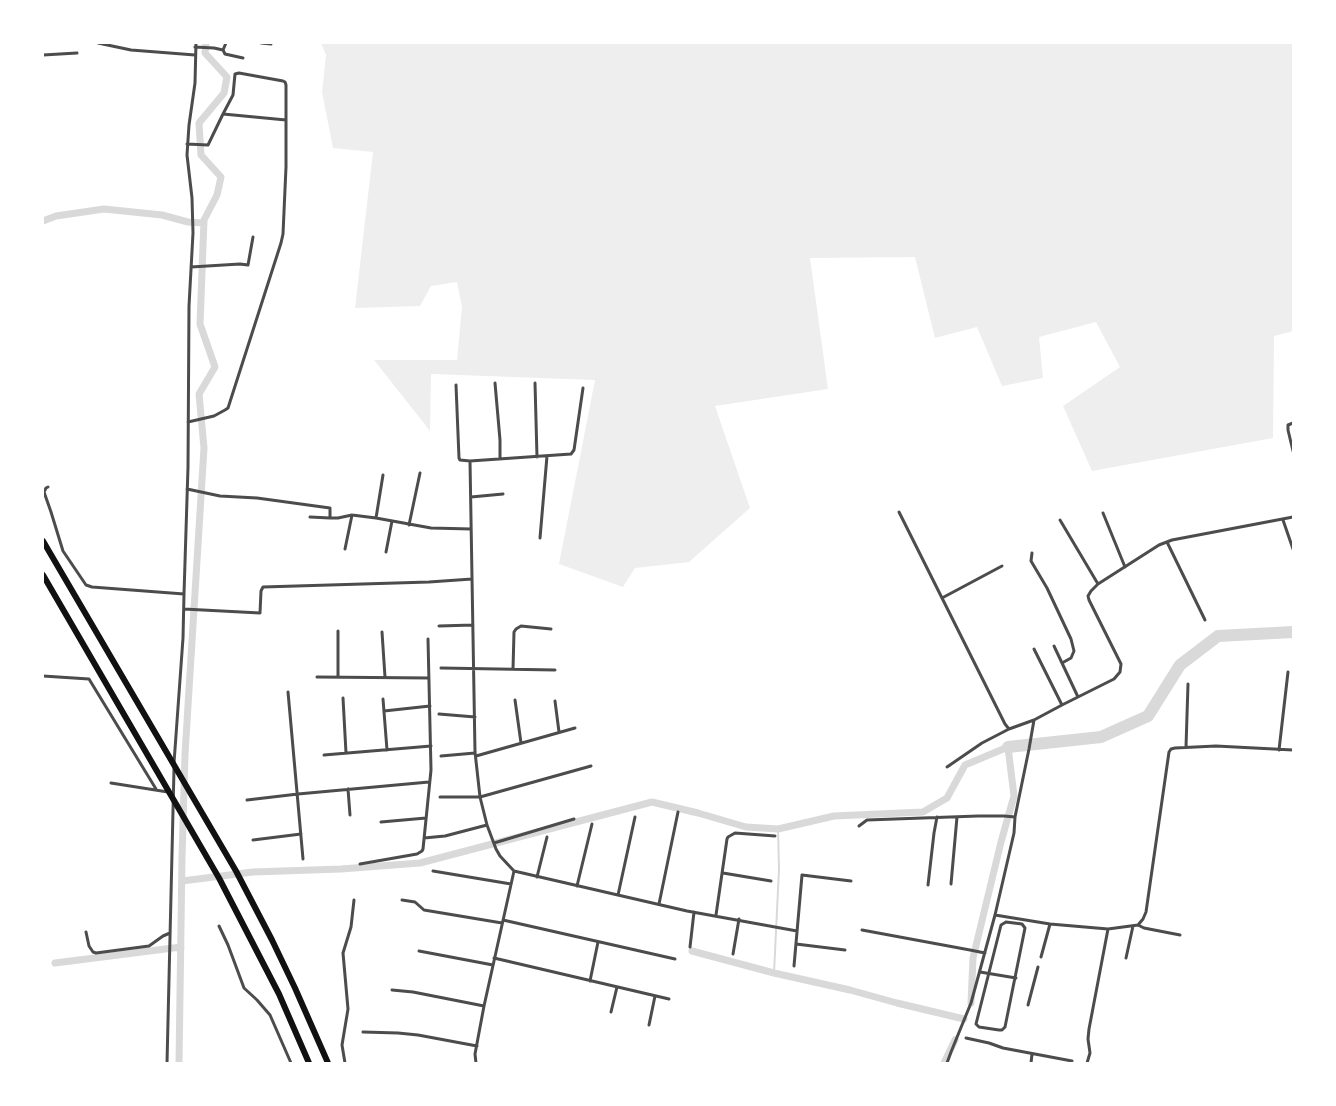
<!DOCTYPE html>
<style>
body{margin:0}
#map{position:relative;width:1336px;height:1106px;overflow:hidden;background:#fff;font-family:Raleway,sans-serif}
canvas{display:block}
.frame{position:absolute;inset:0;border:44px solid #fff;pointer-events:none}
</style>
<div id="map">
<canvas width="1336" height="1106"></canvas>
<div class="frame"></div>
</div>
<script>
const ctx = document.querySelector('canvas').getContext('2d');
ctx.lineJoin = 'round';
function fillPath(path, color) {
  ctx.fillStyle = color;
  ctx.fill(path, 'evenodd');
}
function poly(rows) {
  const path = new Path2D();
  for (const r of rows) {
    path.moveTo(r[0], r[1]);
    for (let i = 2; i < r.length; i += 2) path.lineTo(r[i], r[i + 1]);
  }
  return path;
}
function stroke(path, color, width, dash) {
  ctx.strokeStyle = color;
  ctx.lineWidth = width;
  ctx.lineCap = dash ? 'butt' : 'round';
  ctx.setLineDash(dash || []);
  ctx.stroke(path);
}
const green = poly([
 [321,43,1293,43,1293,331,1274,336,1273,438,1092,471,1063,406,1120,367,1096,322,1039,337,1043,378,1002,386,977,327,935,338,915,257,810,258,828,389,715,406,750,508,689,562,635,568,623,587,559,564,595,380,431,374,430,431,374,360,457,360,462,307,457,282,431,286,420,306,355,308,373,152,333,148,322,92,326,55]
]);
const stream = poly([
 [774,973,779,869,778,829]
]);
const canal = poly([
 [43,221,56,216,104,209,162,215,188,222,204,223],
 [182,881,253,872,341,869,420,863,652,802,698,813,746,827,778,829,834,816,923,812,947,798,965,765,1008,747,1014,796,1001,842,973,958,971,1003],
 [692,951,774,973,850,990,897,1003,964,1019],
 [55,963,181,947],
 [179,1063,182,858,185,754,204,448,199,394,215,367,200,324,204,220,217,195,221,177,201,155,199,123,224,93,227,77,205,53,206,43],
 [944,1063,955,1040]
]);
const river = poly([
 [1008,747,1101,737,1148,716,1180,665,1218,636,1293,632]
]);
const minor = poly([
 [98,43,131,50,195,55],
 [261,43,271,44],
 [195,47,214,48,223,50,226,43],
 [223,50,225,54,243,58],
 [43,55,77,53],
 [187,144,208,145,223,114],
 [191,267,240,264,248,265,253,237],
 [495,383,500,440,500,458],
 [535,383,537,457],
 [456,385,459,458,460,460,470,461],
 [188,422,214,416,225,410,228,408,281,243,283,234,286,167,286,85,285,82,283,81,239,73,235,74,233,95,223,114,286,120],
 [1293,423,1288,425,1288,430,1293,451],
 [48,487,46,488,44,492,51,512,63,551,86,585,92,587,184,594],
 [187,489,220,496,257,498,330,508,330,518,338,518,352,515,376,518,431,528,471,529],
 [471,497,503,494],
 [899,512,1005,724,1009,729,1034,720],
 [1103,513,1125,567],
 [310,517,330,518],
 [376,518,383,475],
 [1060,520,1098,584],
 [1283,520,1293,549],
 [409,525,420,473],
 [540,538,547,456],
 [1167,542,1205,620],
 [345,549,352,515],
 [386,552,392,521],
 [1032,553,1031,561,1047,588,1071,639,1074,651,1071,658,1062,663],
 [942,598,1002,566],
 [184,609,260,613,261,591,263,587,429,582,472,579],
 [439,626,473,625],
 [338,631,338,677],
 [382,632,385,677],
 [1054,646,1078,697],
 [1034,649,1062,705],
 [441,668,555,670],
 [513,669,514,632,516,629,521,626,551,629],
 [43,676,89,679,156,789],
 [317,677,429,678],
 [288,692,303,859],
 [343,698,346,753],
 [383,699,387,750],
 [515,700,521,743],
 [555,701,559,732],
 [384,711,430,706],
 [439,714,475,717],
 [1186,747,1188,684],
 [1279,750,1288,672],
 [324,755,431,746],
 [441,756,475,753],
 [476,756,575,728],
 [174,763,183,638,184,594,188,467,189,306,193,233,192,198,187,155,189,125,195,83,196,43],
 [947,767,982,743,1009,729],
 [111,783,168,792],
 [348,789,350,815],
 [440,797,480,797,591,766],
 [247,800,298,794,429,782],
 [381,822,426,818],
 [859,826,867,820,978,816,1004,816,1015,817],
 [424,838,445,836,487,825],
 [253,840,301,834],
 [494,843,574,819],
 [360,864,417,854,422,851,423,849,431,770,428,639],
 [433,871,511,884],
 [514,871,687,911,797,931],
 [723,873,771,881],
 [537,877,547,837],
 [951,884,957,817],
 [928,885,934,833,937,817],
 [577,886,592,824],
 [618,895,635,817],
 [402,900,415,902,424,910,502,923],
 [659,904,678,812],
 [716,915,727,839,728,837,735,833,775,836],
 [995,915,1050,924,1108,929,1138,925,1143,919,1146,912,1169,752,1171,749,1175,748,1216,746,1293,750],
 [503,920,675,959],
 [1006,922,1022,924,1025,928,1005,1027,1002,1030,999,1030,979,1027,976,1024,1001,925,1006,922],
 [1138,925,1144,928,1180,935],
 [219,926,228,945,244,988,257,1000,270,1015,291,1063],
 [862,930,970,950,985,953],
 [86,932,89,946,93,952,96,953,149,946,163,936,170,933],
 [796,944,845,950],
 [690,947,694,912],
 [419,951,493,965],
 [733,954,739,919],
 [1041,957,1050,924],
 [494,958,669,999],
 [1126,958,1133,926],
 [794,966,802,875,851,881],
 [980,972,1016,978],
 [590,981,598,942],
 [392,990,413,992,484,1006],
 [1028,1005,1038,967],
 [611,1012,617,987],
 [649,1025,655,996],
 [363,1032,398,1033,418,1035,477,1046],
 [966,1038,989,1043,1003,1048,1072,1061],
 [167,1063,174,769],
 [345,1063,342,1045,348,1009,343,953,351,927,354,900],
 [476,1063,475,1054,484,1006,514,871,500,856,496,849,487,825,480,797,475,752,470,461,571,454,574,450,583,388],
 [947,1063,951,1052,971,1003,995,915,1014,833,1015,817,1029,749,1034,720,1062,705,1114,679,1120,672,1121,664,1089,600,1088,596,1091,591,1098,584,1159,545,1172,540,1293,517],
 [1031,1063,1032,1054],
 [1087,1063,1090,1053,1088,1039,1089,1029,1108,929]
]);
const motorway = poly([
 [43,541,236,871,272,940,295,988,328,1063],
 [43,575,219,878,279,994,309,1063]
]);
fillPath(green, '#eee');
stroke(stream, '#d9d9d9', 2);
stroke(canal, '#d9d9d9', 7);
stroke(river, '#d9d9d9', 12);
stroke(minor, '#4c4c4c', 3);
stroke(motorway, '#111', 6);
</script>
